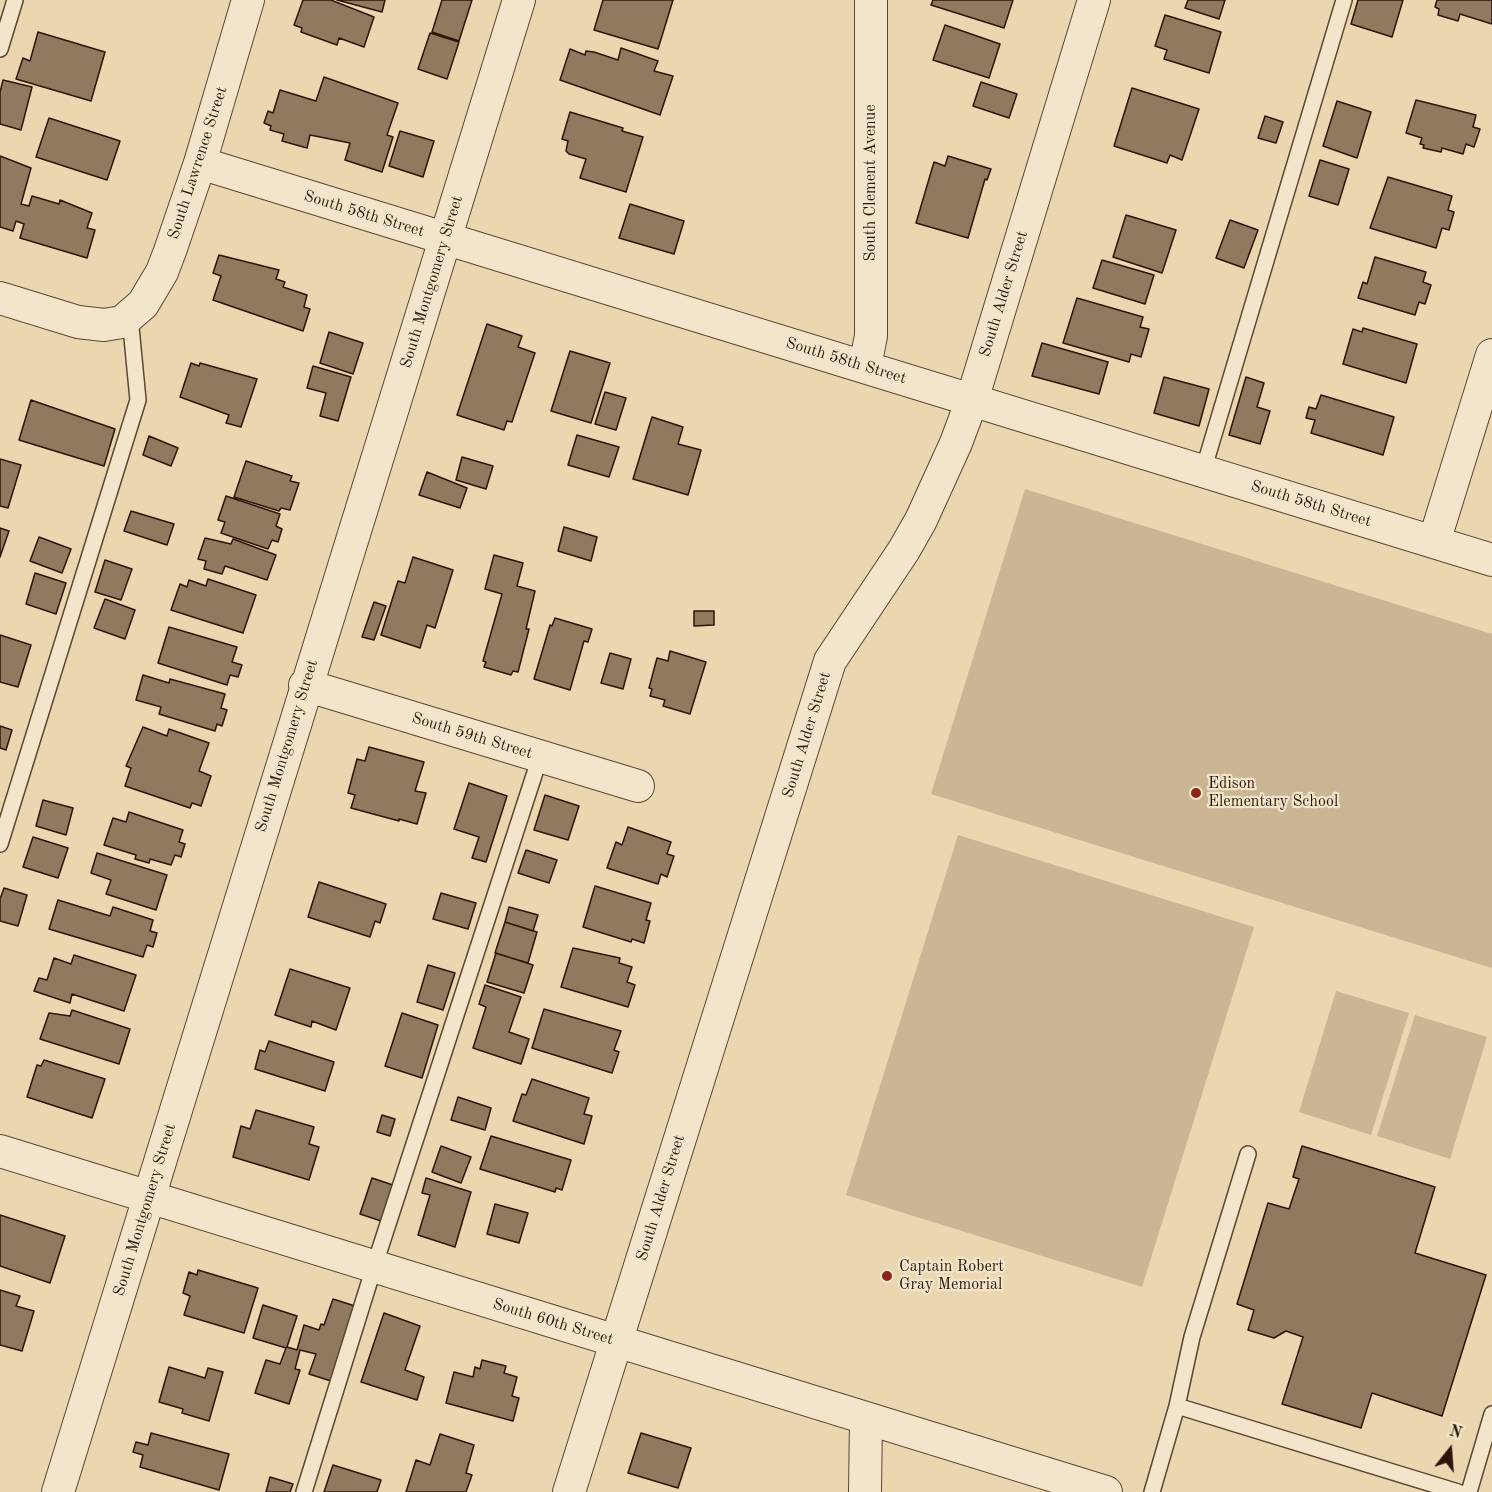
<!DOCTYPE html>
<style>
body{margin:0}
#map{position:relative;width:1492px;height:1492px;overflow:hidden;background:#ebd7af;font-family:"Old Standard TT",serif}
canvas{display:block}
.north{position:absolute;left:1420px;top:1420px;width:60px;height:60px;-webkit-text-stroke:4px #f2e5cb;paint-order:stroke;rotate:17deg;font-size:16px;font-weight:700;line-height:24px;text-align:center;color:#2b1509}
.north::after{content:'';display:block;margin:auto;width:21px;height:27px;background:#2b1509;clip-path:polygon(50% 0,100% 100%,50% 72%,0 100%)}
</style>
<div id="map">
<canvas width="1492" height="1492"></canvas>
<div class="north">N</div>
</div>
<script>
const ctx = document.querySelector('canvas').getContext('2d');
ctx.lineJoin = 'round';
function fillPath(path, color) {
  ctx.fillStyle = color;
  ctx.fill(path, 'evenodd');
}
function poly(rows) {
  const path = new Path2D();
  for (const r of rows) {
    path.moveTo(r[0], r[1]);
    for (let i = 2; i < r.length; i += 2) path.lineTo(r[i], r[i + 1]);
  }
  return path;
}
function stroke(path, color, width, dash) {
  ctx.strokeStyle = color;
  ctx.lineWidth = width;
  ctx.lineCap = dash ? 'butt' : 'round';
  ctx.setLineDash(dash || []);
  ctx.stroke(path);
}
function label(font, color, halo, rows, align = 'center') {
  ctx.font = font + ' "Old Standard TT",serif';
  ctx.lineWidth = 4.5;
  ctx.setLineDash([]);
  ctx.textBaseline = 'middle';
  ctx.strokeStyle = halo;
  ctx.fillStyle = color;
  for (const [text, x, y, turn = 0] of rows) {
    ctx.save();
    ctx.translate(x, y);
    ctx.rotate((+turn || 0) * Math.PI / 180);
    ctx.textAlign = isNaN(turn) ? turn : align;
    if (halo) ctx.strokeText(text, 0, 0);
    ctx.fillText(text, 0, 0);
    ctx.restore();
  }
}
const green = poly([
 [1025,489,1492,634,1492,968,931,794],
 [958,835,1254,927,1142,1287,846,1195],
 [1336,991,1409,1013,1371,1135,1299,1112],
 [1415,1015,1487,1037,1450,1159,1377,1136]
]);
const building = poly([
 [303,0,331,0,374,17,364,47,339,38,337,45,301,32,302,28,294,25,303,0],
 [337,0,385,0,382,12,337,0],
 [442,0,472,0,459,41,432,32,442,0],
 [603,0,673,0,658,49,594,30,603,0],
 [933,0,1013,0,1004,28,931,5,933,0],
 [1188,0,1225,0,1219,19,1185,8,1188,0],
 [1358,0,1403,0,1392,37,1351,24,1358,0],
 [1437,0,1492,0,1492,24,1460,14,1458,21,1438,15,1439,9,1435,7,1437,0],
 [1165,15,1221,32,1209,73,1164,59,1167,50,1155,46,1165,15],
 [945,25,1000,44,989,78,933,60,945,25],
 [38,32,105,52,91,101,16,79,23,58,30,61,38,32],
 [430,33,459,42,447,79,418,69,430,33],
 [621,48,658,61,654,71,673,76,660,115,560,80,570,49,585,55,586,51,594,52,618,60,621,48],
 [324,77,398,103,387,135,393,137,382,172,345,160,350,143,310,135,307,148,282,141,284,134,270,130,271,126,264,123,268,111,273,113,280,90,316,101,324,77],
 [3,80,32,87,21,130,0,124,0,92,3,80],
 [981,82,1017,94,1009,118,973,106,981,82],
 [1132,88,1199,109,1182,160,1170,155,1167,163,1114,146,1132,88],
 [1416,100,1476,115,1473,127,1480,129,1474,147,1466,144,1463,154,1442,148,1441,152,1423,148,1424,145,1420,144,1422,138,1406,133,1416,100],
 [1337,101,1371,112,1357,158,1323,146,1337,101],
 [570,112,623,128,622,131,643,137,626,192,580,178,586,159,569,154,566,151,568,141,562,139,570,112],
 [1265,116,1283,122,1276,143,1258,138,1265,116],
 [49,118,120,141,107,180,36,157,49,118],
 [400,131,434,141,423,177,389,166,400,131],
 [0,156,31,168,21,204,29,206,32,196,59,204,60,200,92,213,87,228,95,230,87,258,20,238,24,224,16,221,13,231,0,227,0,156],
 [948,156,991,169,987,180,985,179,968,238,916,223,934,162,945,166,948,156],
 [1320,160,1349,169,1338,205,1309,196,1320,160],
 [1388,177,1452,196,1448,210,1454,212,1449,230,1442,228,1436,248,1370,228,1388,177],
 [630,204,684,221,674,254,619,238,630,204],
 [1126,215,1176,230,1162,273,1113,257,1126,215],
 [1230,220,1258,230,1244,268,1216,258,1230,220],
 [219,255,279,270,276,279,285,282,283,287,307,295,304,307,310,309,303,331,213,300,221,276,213,273,219,255],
 [1375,257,1426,272,1423,282,1431,285,1425,304,1419,302,1415,315,1358,298,1363,282,1367,284,1375,257],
 [1102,260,1154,275,1145,304,1093,288,1102,260],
 [1077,298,1143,317,1140,327,1149,329,1141,357,1131,354,1129,362,1063,343,1077,298],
 [487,324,522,336,518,347,535,353,512,422,507,421,504,430,457,415,487,324],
 [1363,328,1417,344,1406,383,1343,364,1353,329,1362,332,1363,328],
 [329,332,363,343,353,374,320,363,329,332],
 [1042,343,1108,362,1099,394,1032,376,1042,343],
 [570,351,610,363,591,423,551,411,570,351],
 [191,363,199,366,200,363,257,379,241,427,226,423,229,415,180,397,191,363],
 [313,366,351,377,338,421,320,416,326,393,307,388,313,366],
 [1164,377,1209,389,1199,426,1154,413,1164,377],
 [1246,377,1264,383,1257,407,1270,411,1260,444,1229,435,1246,377],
 [605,392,626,398,616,430,595,424,605,392],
 [1321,395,1394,417,1383,455,1311,433,1315,420,1306,418,1309,407,1316,409,1321,395],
 [31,400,115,429,104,466,19,440,31,400],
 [652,417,683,427,678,444,701,450,688,495,633,479,652,417],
 [577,435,619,447,609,477,568,465,577,435],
 [149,436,178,448,171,466,143,455,149,436],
 [462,457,493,466,486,489,456,480,462,457],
 [0,459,21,465,8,508,0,506,0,459],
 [246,461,292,476,290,481,299,483,290,510,281,508,279,511,234,497,246,461],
 [427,472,467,488,460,508,419,495,427,472],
 [226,496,280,514,276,526,282,529,278,542,272,540,268,549,221,533,225,522,218,520,226,496],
 [131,511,174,524,167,545,124,531,131,511],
 [564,527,597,537,591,561,558,551,564,527],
 [0,528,9,531,0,557,0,528],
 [39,537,71,549,62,573,30,561,39,537],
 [205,538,231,544,233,539,276,555,267,580,225,566,222,574,204,569,206,561,198,559,205,538],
 [494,555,523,563,517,586,535,591,526,629,529,629,518,672,513,671,511,675,484,667,486,662,483,661,502,594,485,589,494,555],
 [413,557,453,570,435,628,427,625,420,648,381,635,398,581,405,583,413,557],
 [105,560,132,569,121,600,95,592,105,560],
 [35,573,66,583,56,614,26,604,35,573],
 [208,579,256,595,243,633,171,610,180,584,187,587,189,580,206,586,208,579],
 [105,599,135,610,125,639,94,628,105,599],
 [374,602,386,606,374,640,362,637,374,602],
 [694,611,714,611,714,625,694,626,694,611],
 [555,618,592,629,588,642,584,641,570,690,534,679,550,625,552,626,555,618],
 [169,627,237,647,232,662,242,665,238,677,230,675,227,685,158,663,169,627],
 [0,635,31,645,18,687,0,682,0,635],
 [670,651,706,662,690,714,663,706,665,700,650,696,652,689,649,688,657,658,668,661,670,651],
 [610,653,631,659,623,689,601,683,610,653],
 [143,675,169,683,170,679,225,694,221,708,227,710,222,726,217,724,215,731,159,714,161,707,136,700,143,675],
 [0,726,12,730,6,750,0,748,0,726],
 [143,727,167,736,169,729,209,743,199,771,211,776,201,806,192,803,190,808,125,786,131,768,126,766,143,727],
 [369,747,424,762,415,791,426,793,417,824,399,819,399,821,351,808,355,795,348,793,357,759,365,761,369,747],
 [469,783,507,796,486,862,472,858,479,837,454,829,469,783],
 [545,795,579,806,568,840,534,830,545,795],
 [43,800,73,808,66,835,36,826,43,800],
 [129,812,183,830,179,842,185,844,181,857,175,855,171,865,150,859,149,863,135,859,136,855,104,845,113,818,126,822,129,812],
 [628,827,671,842,667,854,674,856,667,877,661,874,658,884,607,868,616,842,622,845,628,827],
 [33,837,68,848,58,878,23,867,33,837],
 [526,850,557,860,549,883,518,873,526,850],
 [97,853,167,875,156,910,106,894,111,880,91,873,97,853],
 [319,882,386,904,380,923,375,921,370,937,308,917,319,882],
 [595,886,651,903,646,920,650,921,644,943,632,939,631,942,583,927,595,886],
 [4,888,27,895,18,926,0,921,0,899,4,888],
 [441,893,476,903,468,929,433,919,441,893],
 [58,900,110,916,113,907,153,920,150,931,157,933,153,947,147,945,143,957,49,929,58,900],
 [509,907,538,915,533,931,505,922,509,907],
 [505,922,537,932,528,963,495,953,505,922],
 [573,948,620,958,619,963,632,967,627,982,635,985,628,1007,561,987,573,948],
 [496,953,533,965,524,993,487,982,496,953],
 [74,955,136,975,124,1011,72,994,70,1003,34,991,39,978,47,980,54,958,71,964,74,955],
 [428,965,455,973,443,1010,417,1002,428,965],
 [290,969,350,988,336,1030,312,1021,311,1027,275,1015,290,969],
 [485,985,521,997,509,1032,529,1039,521,1064,473,1048,486,1007,479,1004,485,985],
 [544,1009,621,1031,614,1050,619,1052,612,1073,532,1048,544,1009],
 [72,1010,130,1029,119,1064,40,1039,49,1013,70,1016,72,1010],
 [402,1013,438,1025,422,1078,385,1066,402,1013],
 [269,1041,334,1062,325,1091,255,1069,260,1050,265,1052,269,1041],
 [44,1060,105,1079,92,1118,27,1097,37,1065,41,1066,44,1060],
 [532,1079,589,1098,584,1114,592,1116,584,1144,513,1121,522,1094,526,1095,532,1079],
 [458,1097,491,1108,485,1130,451,1120,458,1097],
 [256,1110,314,1127,309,1144,319,1147,309,1180,233,1157,241,1126,250,1129,256,1110],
 [382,1115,395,1119,390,1136,377,1132,382,1115],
 [491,1136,571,1160,562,1190,556,1188,555,1192,480,1169,491,1136],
 [441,1146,471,1157,461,1183,432,1172,441,1146],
 [1302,1146,1435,1187,1415,1253,1486,1275,1442,1416,1372,1393,1361,1428,1282,1404,1303,1337,1286,1331,1274,1338,1248,1330,1254,1310,1237,1304,1268,1203,1289,1209,1299,1179,1293,1177,1302,1146],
 [372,1178,393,1185,381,1221,360,1214,372,1178],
 [426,1178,471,1192,455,1247,418,1235,430,1195,422,1193,426,1178],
 [495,1204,528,1213,519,1243,487,1234,495,1204],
 [0,1215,65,1236,50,1283,0,1266,0,1215],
 [198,1270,258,1288,244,1333,184,1315,190,1296,183,1293,189,1272,197,1275,198,1270],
 [0,1290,20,1296,16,1306,34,1311,22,1351,0,1345,0,1290],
 [333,1299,355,1306,331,1381,309,1374,316,1354,300,1350,295,1369,300,1370,289,1404,255,1393,266,1360,280,1364,286,1348,253,1338,263,1305,297,1316,287,1347,297,1350,304,1325,319,1330,321,1324,324,1325,333,1299],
 [384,1313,420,1326,405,1370,424,1377,417,1400,361,1382,384,1313],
 [482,1360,506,1366,504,1373,517,1377,512,1396,519,1398,513,1421,446,1403,454,1372,473,1377,475,1367,480,1369,482,1360],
 [169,1367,205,1378,208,1368,223,1372,209,1421,182,1413,183,1409,159,1402,169,1367],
 [151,1433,229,1454,219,1490,140,1467,143,1455,133,1452,136,1442,148,1445,151,1433],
 [641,1433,691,1448,678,1488,628,1473,641,1433],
 [440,1434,474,1445,466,1473,472,1475,466,1492,406,1492,416,1460,430,1465,440,1434],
 [333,1465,381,1480,377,1492,324,1492,333,1465],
 [270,1477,293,1484,290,1492,266,1492,270,1477]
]);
const lane = poly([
 [0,49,15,0],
 [1203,471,1344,0],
 [0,844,138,400,130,317],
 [1177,1406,1458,1492],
 [304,1492,374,1267,540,757],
 [1152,1492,1177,1406,1192,1337,1248,1154],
 [1469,1492,1492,1414]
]);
const street = poly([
 [200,163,1492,560],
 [0,298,78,322,104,325,122,322,143,304,162,272,170,251,200,163,248,0],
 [865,366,871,336,871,0],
 [1434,542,1492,355],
 [305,685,638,786],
 [0,1151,1106,1492],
 [58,1492,519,0],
 [569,1492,830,661,904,550,921,520,956,443,972,400,1094,0],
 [865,1492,866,1419]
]);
const markers = [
 [1196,793,6,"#8f2418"],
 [887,1276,6,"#8f2418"]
];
const streetNames = [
 ["South Lawrence Street",198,163,-72],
 ["South Clement Avenue",871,183,-90],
 ["South 58th Street",364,214,17],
 ["South Montgomery Street",432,282,-73],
 ["South Alder Street",1004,294,-73],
 ["South 58th Street",846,361,17],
 ["South 58th Street",1311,504,17],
 ["South Alder Street",807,735,-73],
 ["South 59th Street",472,736,17],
 ["South Montgomery Street",287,746,-73],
 ["South Alder Street",661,1198,-73],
 ["South Montgomery Street",145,1210,-73],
 ["South 60th Street",553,1322,17]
];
const poiNames = [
 ["Edison",1208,784],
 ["Elementary School",1208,802],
 ["Captain Robert",899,1267],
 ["Gray Memorial",899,1285]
];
fillPath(green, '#cab693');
fillPath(building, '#8f7a5f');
stroke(building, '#2b1509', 1.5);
stroke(lane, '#5b4632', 18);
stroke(street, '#5b4632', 34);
stroke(lane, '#f2e5cb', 15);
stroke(street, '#f2e5cb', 32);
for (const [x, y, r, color] of markers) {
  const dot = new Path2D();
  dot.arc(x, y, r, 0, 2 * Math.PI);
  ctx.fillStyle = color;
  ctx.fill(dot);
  stroke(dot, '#f2e5cb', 2);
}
label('16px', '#2b1509', '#f2e5cb', streetNames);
label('16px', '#2b1509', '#f2e5cb', poiNames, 'left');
</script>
